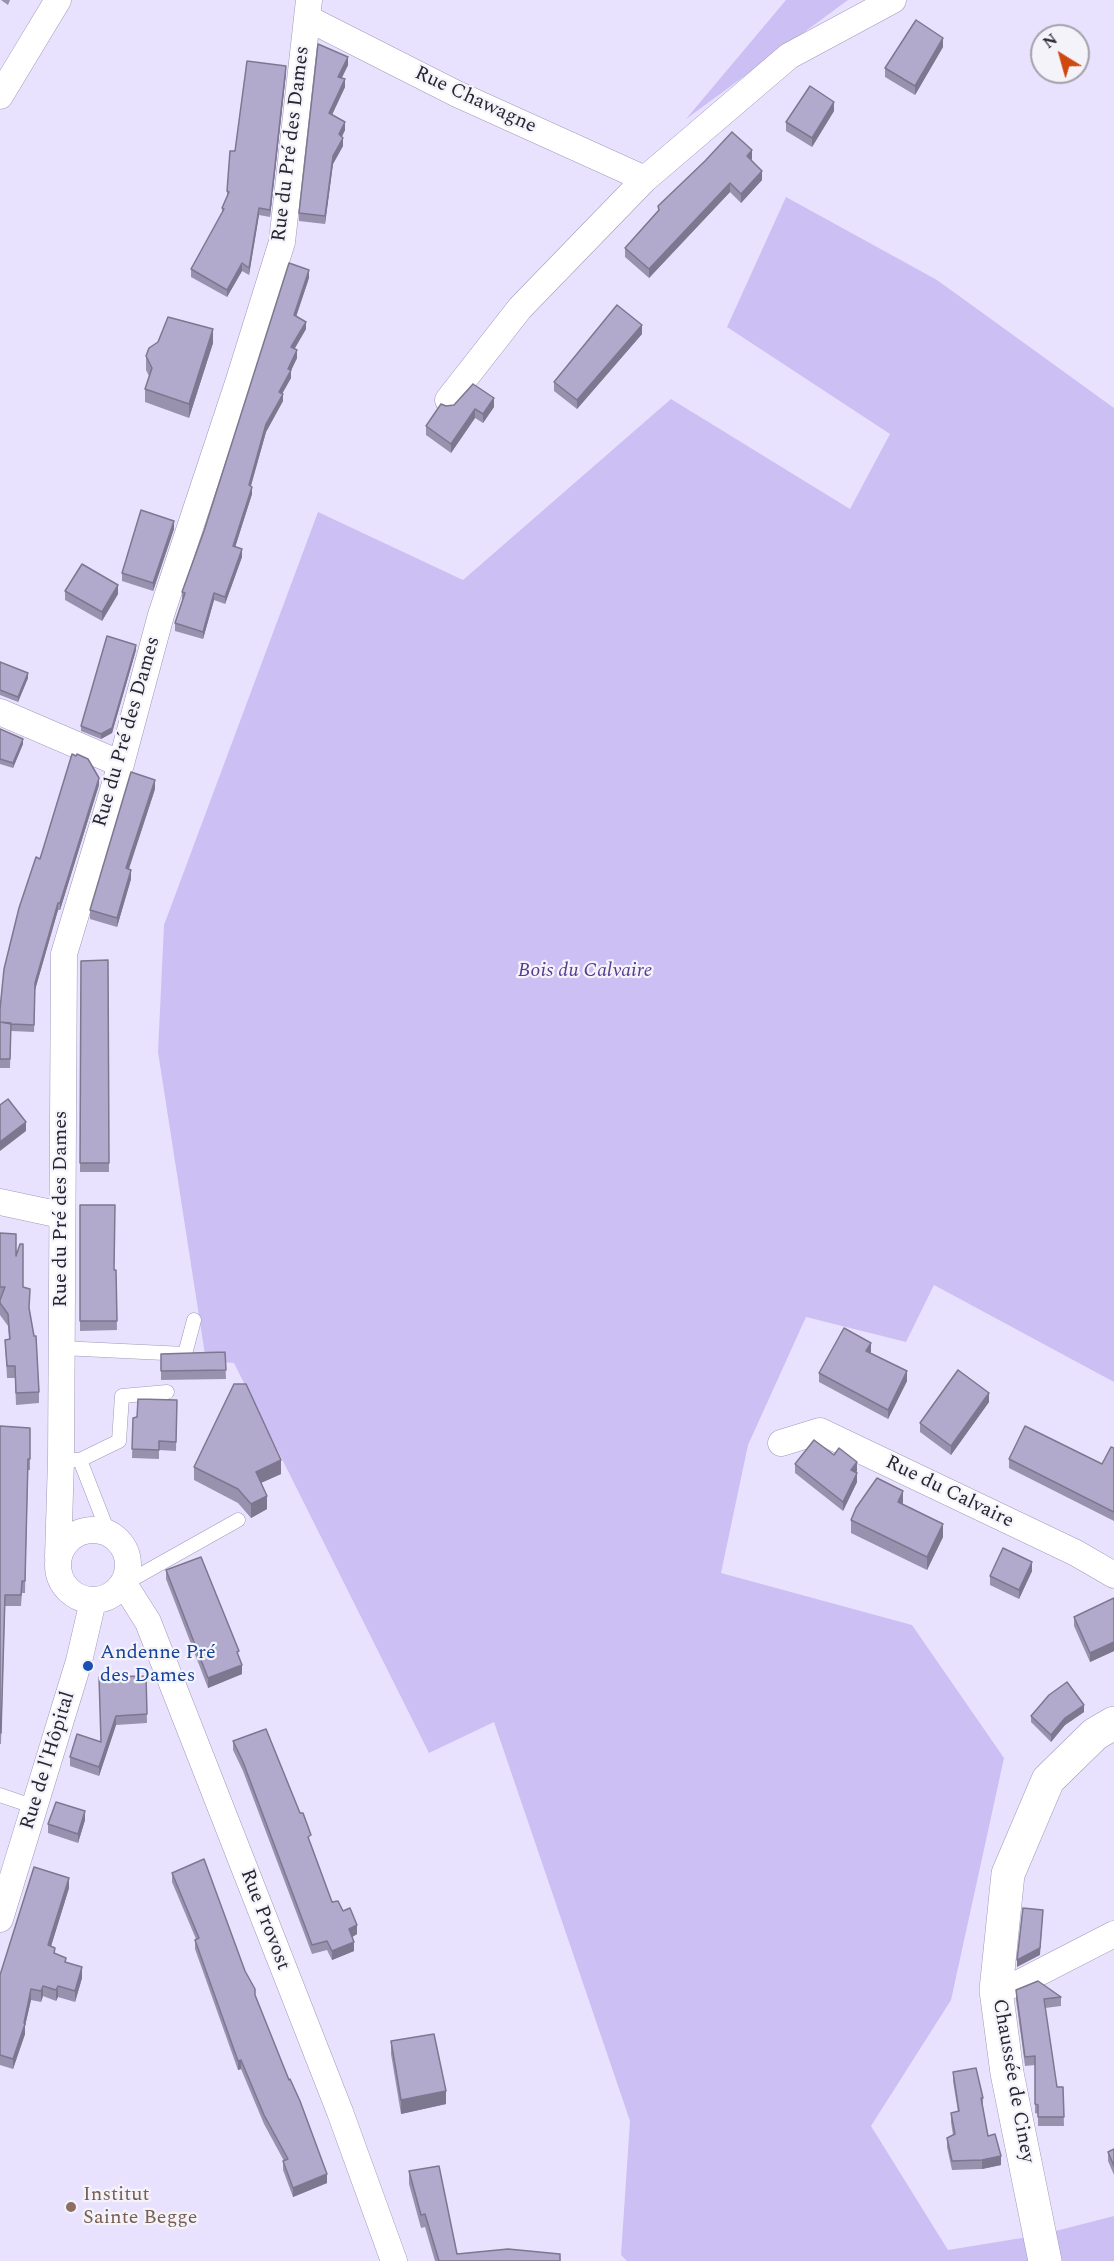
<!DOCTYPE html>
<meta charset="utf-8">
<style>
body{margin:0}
#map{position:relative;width:1114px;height:2261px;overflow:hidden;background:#e9e2ff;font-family:Spectral,serif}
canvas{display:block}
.north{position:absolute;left:1030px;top:24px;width:60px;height:60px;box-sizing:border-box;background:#f4f3fa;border:2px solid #a3a1aa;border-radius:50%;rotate:323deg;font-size:16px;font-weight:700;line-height:24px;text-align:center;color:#292633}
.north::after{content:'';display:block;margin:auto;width:21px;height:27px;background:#cf4810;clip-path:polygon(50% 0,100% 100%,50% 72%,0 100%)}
</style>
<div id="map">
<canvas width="1114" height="2261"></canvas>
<div class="north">N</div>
</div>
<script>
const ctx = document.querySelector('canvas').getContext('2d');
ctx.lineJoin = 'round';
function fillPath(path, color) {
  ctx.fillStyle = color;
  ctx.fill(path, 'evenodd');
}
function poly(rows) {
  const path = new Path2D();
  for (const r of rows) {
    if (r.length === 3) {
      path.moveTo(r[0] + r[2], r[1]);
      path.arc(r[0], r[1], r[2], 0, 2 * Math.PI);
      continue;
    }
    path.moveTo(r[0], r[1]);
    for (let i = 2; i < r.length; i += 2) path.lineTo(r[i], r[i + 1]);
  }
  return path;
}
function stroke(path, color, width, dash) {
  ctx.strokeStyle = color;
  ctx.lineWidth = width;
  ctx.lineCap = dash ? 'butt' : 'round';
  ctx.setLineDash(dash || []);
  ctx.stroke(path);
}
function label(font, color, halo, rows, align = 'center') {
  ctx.font = font + ' Spectral,serif';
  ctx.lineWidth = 4.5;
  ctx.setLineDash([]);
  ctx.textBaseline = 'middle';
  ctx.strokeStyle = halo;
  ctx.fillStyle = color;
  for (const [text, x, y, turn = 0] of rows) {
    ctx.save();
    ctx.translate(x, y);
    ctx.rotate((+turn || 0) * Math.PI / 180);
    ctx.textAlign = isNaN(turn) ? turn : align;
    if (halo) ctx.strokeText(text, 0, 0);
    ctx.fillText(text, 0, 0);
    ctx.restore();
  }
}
const green = poly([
 [786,0,848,0,686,119],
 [786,197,937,280,1114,408,1114,1382,934,1285,906,1342,806,1317,748,1445,721,1573,912,1625,1004,1758,951,2000,871,2126,948,2250,1040,2235,1114,2216,1114,2261,627,2261,621,2255,630,2121,494,1722,429,1753,234,1363,206,1361,158,1052,164,925,318,512,463,580,671,399,850,509,890,434,727,327]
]);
const service = poly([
 [61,1348,185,1354,194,1320],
 [72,1460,80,1460,108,1532],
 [80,1460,119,1441,122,1396,167,1392],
 [124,1584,238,1520],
 [0,1795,35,1807]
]);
const minor = poly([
 [307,18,457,94,645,179,789,56,893,0],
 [0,96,58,0],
 [448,400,520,308,645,179],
 [0,712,121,764],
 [0,1202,61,1215],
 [781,1443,820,1431,1076,1553,1114,1575],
 [93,1565,35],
 [58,1557,61,1460,64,954,121,764,161,615,239,380,282,242,309,0],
 [124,1584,148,1622,340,2112,394,2261],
 [0,1919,79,1661,93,1601],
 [996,1990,1019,1983,1114,1934]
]);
const secondary = poly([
 [1045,2261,1007,2073,996,1990,1008,1874,1048,1780,1095,1734,1114,1723]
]);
const wall = poly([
 [1,0,10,0,8,5],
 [318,44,348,65,342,78,345,87,332,115,345,130,342,137,343,146,333,164,325,224,299,221,299,213],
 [943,47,915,95,885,77,885,68],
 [286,73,270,217,259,215,249,275,242,271,227,297,191,277,191,269,222,214,222,208,227,196,227,191,235,151],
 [834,111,812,147,786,131,786,122],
 [752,159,751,160,762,180,741,203,730,192,649,278,625,257,625,248,658,211,658,206],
 [309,278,296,316,306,329,294,349,297,358,291,370,291,378,282,394,283,401,266,432,251,486,252,494,235,547,242,557,225,604,214,600,203,639,175,631,175,623,183,600,182,600,182,592],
 [642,334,577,409,554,391,554,382],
 [213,343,189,418,145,402,145,389,149,376,146,370,146,356],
 [446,406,494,407,483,423,475,418,451,453,426,435,426,426],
 [174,529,153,591,122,581,122,573],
 [65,591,118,594,102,621,65,600],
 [136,650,112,733,101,739,81,731,81,726],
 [0,662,28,678,18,702,0,695],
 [0,729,23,744,13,768,0,764],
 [99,785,60,910,58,910,35,990,34,1032,11,1031,10,1068,0,1068,0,1009,40,859],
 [155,789,129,869,131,879,117,927,90,919,90,910],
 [108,960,109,1172,80,1172,81,961],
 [80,1205,114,1270,116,1270,117,1330,80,1331],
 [0,1233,23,1287,30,1311,39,1392,39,1403,16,1405,15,1378,7,1378,5,1340,9,1340,8,1326,0,1315],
 [225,1352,226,1379,161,1380,161,1354],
 [871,1352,870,1353,907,1381,888,1419,819,1382,819,1373],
 [177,1400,176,1451,159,1450,159,1459,132,1458,133,1418],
 [989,1402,951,1455,920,1432,920,1423],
 [0,1426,30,1428,30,1470,28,1470,25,1593,22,1593,21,1606,5,1606,1,1744,0,1744],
 [1114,1448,1114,1521,1009,1468,1009,1459,1102,1464],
 [834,1455,857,1471,856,1472,857,1482,843,1511,795,1473,795,1464],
 [194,1467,281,1474,261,1483,267,1509,251,1518,238,1503,194,1480],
 [903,1504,943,1537,927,1570,851,1533,851,1520],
 [166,1570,239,1659,242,1674,208,1688,166,1579],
 [1032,1571,1019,1599,990,1585,990,1576],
 [1114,1598,1114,1651,1090,1662,1074,1626,1074,1617],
 [146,1676,147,1723,116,1725,99,1776,70,1766,70,1757,101,1741,99,1677],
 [1084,1712,1065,1725,1051,1742,1031,1722,1031,1716],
 [233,1741,311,1844,332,1902,343,1911,357,1934,352,1937,354,1951,332,1960,327,1950,312,1954,243,1771,233,1750],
 [85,1820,78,1843,48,1833,48,1824],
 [172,1873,245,1971,327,2183,293,2197,283,2170,283,2161,284,2161,264,2124,241,2069,238,2070,195,1949,195,1940,196,1939,172,1882],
 [69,1888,51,1946,55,1954,66,1962,82,1978,75,2002,58,1997,56,2001,43,1996,41,2002,31,2000,25,2026,25,2034,13,2069,0,2065,0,1975],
 [1016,1990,1061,1997,1061,2006,1045,2008,1057,2087,1063,2087,1064,2126,1038,2126,1038,2114,1035,2113,1035,2065,1025,2066,1016,2000],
 [391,2041,446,2104,401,2114,391,2054],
 [953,2072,983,2098,983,2107,988,2136,1001,2165,982,2169,952,2170,947,2147,947,2138,953,2135,951,2122,951,2113,958,2112,953,2081],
 [1114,2149,1114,2175,1108,2161,1108,2152],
 [409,2171,457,2254,560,2261,435,2261,425,2227,421,2228,409,2184]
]);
const shadedWall = poly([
 [943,38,943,47,915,95,915,86],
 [348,57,348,65,338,85,338,77],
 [286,66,286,73,270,217,270,210],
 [345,79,345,87,329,121,329,113],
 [834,102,834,111,812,147,812,138],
 [345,122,345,130,339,142,339,134],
 [343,138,343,146,333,164,325,224,325,216,333,156],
 [752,150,752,159,747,165,747,156],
 [762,171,762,180,741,203,741,194],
 [730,183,730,192,649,278,649,269],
 [259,208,259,215,249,275,249,268],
 [242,263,242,271,227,297,227,290],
 [309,270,309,278,294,323,294,315],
 [306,322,306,329,291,355,291,347],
 [642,325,642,334,577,409,577,400],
 [213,329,213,343,189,418,189,404],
 [297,350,297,358,289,375,291,370,291,378,279,399,279,392,288,369],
 [283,394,283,401,266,432,249,492,249,485,266,424],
 [494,398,494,407,483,423,483,414],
 [475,409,475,418,451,453,451,444],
 [252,487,252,494,233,554,233,546],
 [174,521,174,529,153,591,153,583],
 [242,549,242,557,225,604,225,597],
 [118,585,118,594,102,621,102,612],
 [214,593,214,600,203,639,203,632],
 [136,645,136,650,112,733,101,739,101,734],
 [28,673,28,678,18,702,18,697],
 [23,739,23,744,13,768,13,763],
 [99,778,99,785,60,910,60,903],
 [155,780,155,789,126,877,126,868],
 [131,870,131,879,117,927,117,918],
 [58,903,58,910,35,990,34,1032,35,983],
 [26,1122,26,1131,0,1151,0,1142],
 [871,1343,871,1352,866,1360,866,1351],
 [907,1371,907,1381,888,1419,888,1410],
 [989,1393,989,1402,951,1455,951,1446],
 [281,1460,281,1474,256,1485,256,1472],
 [857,1462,857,1471,851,1479,851,1470],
 [857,1473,857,1482,843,1511,843,1502],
 [903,1491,903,1504,898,1502],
 [267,1496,267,1509,251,1518,251,1504],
 [943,1524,943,1537,927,1570,927,1557],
 [1032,1562,1032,1571,1019,1599,1019,1590],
 [1114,1642,1114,1651,1090,1662,1090,1653],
 [242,1665,242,1674,208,1688,208,1678],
 [1084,1705,1084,1712,1065,1725,1051,1742,1051,1735,1065,1718],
 [116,1716,116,1725,99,1776,99,1767],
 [85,1811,85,1820,78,1843,78,1834],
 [69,1878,69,1888,48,1956,48,1945],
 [1043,1910,1040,1955,1017,1967,1017,1960],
 [357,1925,357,1934,349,1939,349,1929],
 [354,1942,354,1951,332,1960,332,1951],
 [82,1967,82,1978,75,2002,75,1991],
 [43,1986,43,1996,41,2002,41,1991],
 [58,1986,58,1997,56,2001,56,1990],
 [31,1989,31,2000,25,2026,25,2034,13,2069,13,2059,24,2023],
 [241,2060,241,2069,238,2070,238,2061],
 [446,2091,446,2104,401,2114,401,2100],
 [1001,2156,1001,2165,982,2169,982,2160],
 [327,2174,327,2183,293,2197,293,2188]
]);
const building = poly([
 [916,20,943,38,915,86,885,68,916,20],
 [318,44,348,57,338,77,345,79,329,113,345,122,339,134,343,138,333,156,325,216,299,213,318,44],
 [247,61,286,66,270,210,259,208,249,268,242,263,227,290,191,269,224,209,222,208,229,192,227,191,230,151,235,151,247,61],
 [810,86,834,102,812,138,786,122,810,86],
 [732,132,752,150,747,156,762,171,741,194,730,183,649,269,625,248,659,210,658,206,705,161,732,132],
 [289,263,309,270,294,315,306,322,291,347,297,350,288,369,291,370,279,392,283,394,266,424,249,485,252,487,233,546,242,549,225,597,214,593,203,632,175,623,185,593,182,592,204,531,289,263],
 [617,305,642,325,577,400,554,382,617,305],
 [168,317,213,329,189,404,145,389,152,368,146,356,149,348,158,342,168,317],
 [473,384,494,398,483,414,475,409,451,444,426,426,441,404,446,406,454,405,473,384],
 [141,510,174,521,153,583,122,573,141,510],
 [82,564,118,585,102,612,65,591,82,564],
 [107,636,136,645,112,728,101,734,81,726,107,636],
 [0,662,28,673,18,697,0,690,0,662],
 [0,729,23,739,13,763,0,759,0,729],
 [72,754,76,756,77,754,88,759,99,778,60,903,58,903,35,983,34,1025,11,1024,0,1022,0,1009,4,969,19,908,36,857,40,859,72,754],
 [131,772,155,780,126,868,131,870,117,918,90,910,131,772],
 [108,960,109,1163,80,1163,81,961,108,960],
 [0,1022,11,1023,10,1059,0,1059,0,1022],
 [8,1099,26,1122,0,1142,0,1105,8,1099],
 [80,1205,115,1205,114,1270,116,1270,117,1321,80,1321,80,1205],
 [0,1233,16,1234,16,1256,20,1244,23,1244,23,1287,30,1289,29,1308,34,1336,36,1336,39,1392,16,1393,15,1366,7,1366,5,1340,10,1339,8,1314,0,1303,0,1300,5,1287,0,1287,0,1233],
 [844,1328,871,1343,866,1351,907,1371,888,1410,819,1373,844,1328],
 [225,1352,226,1370,161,1371,161,1354,225,1352],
 [958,1370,989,1393,951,1446,920,1423,958,1370],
 [234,1384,246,1384,281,1460,256,1472,267,1496,251,1504,238,1489,194,1467,234,1384],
 [138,1399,177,1400,176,1442,159,1441,159,1450,132,1449,133,1418,137,1417,138,1399],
 [0,1426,30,1428,30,1459,28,1459,25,1581,22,1581,21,1595,5,1595,1,1733,0,1733,0,1426],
 [1025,1426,1102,1464,1111,1447,1114,1448,1114,1512,1009,1459,1025,1426],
 [814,1440,834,1455,839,1448,857,1462,851,1470,857,1473,843,1502,795,1464,814,1440],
 [877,1478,903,1491,898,1502,943,1524,927,1557,851,1520,856,1508,877,1478],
 [1003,1548,1032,1562,1019,1590,990,1576,1003,1548],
 [201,1557,239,1651,237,1652,242,1665,208,1678,166,1570,201,1557],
 [1114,1598,1114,1642,1090,1653,1074,1617,1114,1598],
 [146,1676,147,1714,116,1716,99,1767,70,1757,77,1734,101,1742,99,1677,146,1676],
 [1067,1682,1084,1705,1065,1718,1051,1735,1031,1716,1049,1695,1067,1682],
 [266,1729,300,1813,303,1813,311,1835,308,1837,332,1902,338,1901,343,1911,350,1908,357,1925,349,1929,354,1942,332,1951,327,1941,312,1945,243,1762,233,1741,266,1729],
 [56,1802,85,1811,78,1834,48,1824,56,1802],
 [204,1859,245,1971,255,1989,255,1995,289,2080,290,2079,300,2101,327,2174,293,2188,283,2161,288,2159,264,2115,241,2060,238,2061,195,1940,199,1938,172,1873,204,1859],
 [34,1867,69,1878,48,1945,55,1948,54,1953,66,1958,65,1962,82,1967,75,1991,58,1986,56,1990,43,1986,41,1991,31,1989,24,2023,25,2024,13,2059,0,2055,0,1975,34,1867],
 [1023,1908,1043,1910,1040,1948,1017,1960,1023,1908],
 [1038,1981,1061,1997,1044,1999,1057,2087,1063,2087,1064,2117,1038,2117,1038,2105,1035,2104,1035,2056,1025,2057,1016,1990,1038,1981],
 [434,2034,446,2091,401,2100,391,2041,434,2034],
 [976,2068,983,2098,981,2098,988,2136,995,2134,1001,2156,982,2160,952,2161,947,2138,955,2134,951,2113,959,2111,953,2072,976,2068],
 [1114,2149,1114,2166,1108,2152,1114,2149],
 [439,2166,457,2254,508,2249,560,2254,560,2261,439,2261,425,2214,421,2215,409,2171,439,2166]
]);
const markers = [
 [88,1666,6,"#1a4fb4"],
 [71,2207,6,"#8d6e63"]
];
const streetNames = [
 ["Rue Chawagne",475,101,25],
 ["Rue du Pré des Dames",292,144,-83],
 ["Rue du Pré des Dames",128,732,-74],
 ["Rue du Pré des Dames",62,1209,-90],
 ["Rue du Calvaire",949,1493,26],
 ["Rue de l'Hôpital",49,1761,-73],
 ["Rue Provost",264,1920,69],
 ["Chaussée de Ciney",1012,2081,80]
];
const parkNames = [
 ["Bois du Calvaire",585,972]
];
const transitNames = [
 ["Andenne Pré",100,1654],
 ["des Dames",100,1677]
];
const educationNames = [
 ["Institut",83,2196],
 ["Sainte Begge",83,2219]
];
fillPath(green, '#ccbff4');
stroke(service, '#a098b9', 15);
stroke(minor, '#a098b9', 27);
stroke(secondary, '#a098b9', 34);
stroke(service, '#fff', 14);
stroke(minor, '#fff', 26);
stroke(secondary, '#fff', 33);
fillPath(wall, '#9992af');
fillPath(shadedWall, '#7d778f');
fillPath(building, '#b2aacc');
stroke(building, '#7d778f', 1.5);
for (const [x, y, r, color] of markers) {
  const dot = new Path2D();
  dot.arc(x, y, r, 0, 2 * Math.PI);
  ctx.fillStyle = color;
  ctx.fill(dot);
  stroke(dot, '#f4f3fa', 2);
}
label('20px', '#292633', '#f4f3fa', streetNames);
label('italic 20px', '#583b8f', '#f4f3fa', parkNames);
label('20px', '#164399', '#f4f3fa', transitNames, 'left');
label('20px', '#785e54', '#f4f3fa', educationNames, 'left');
</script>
